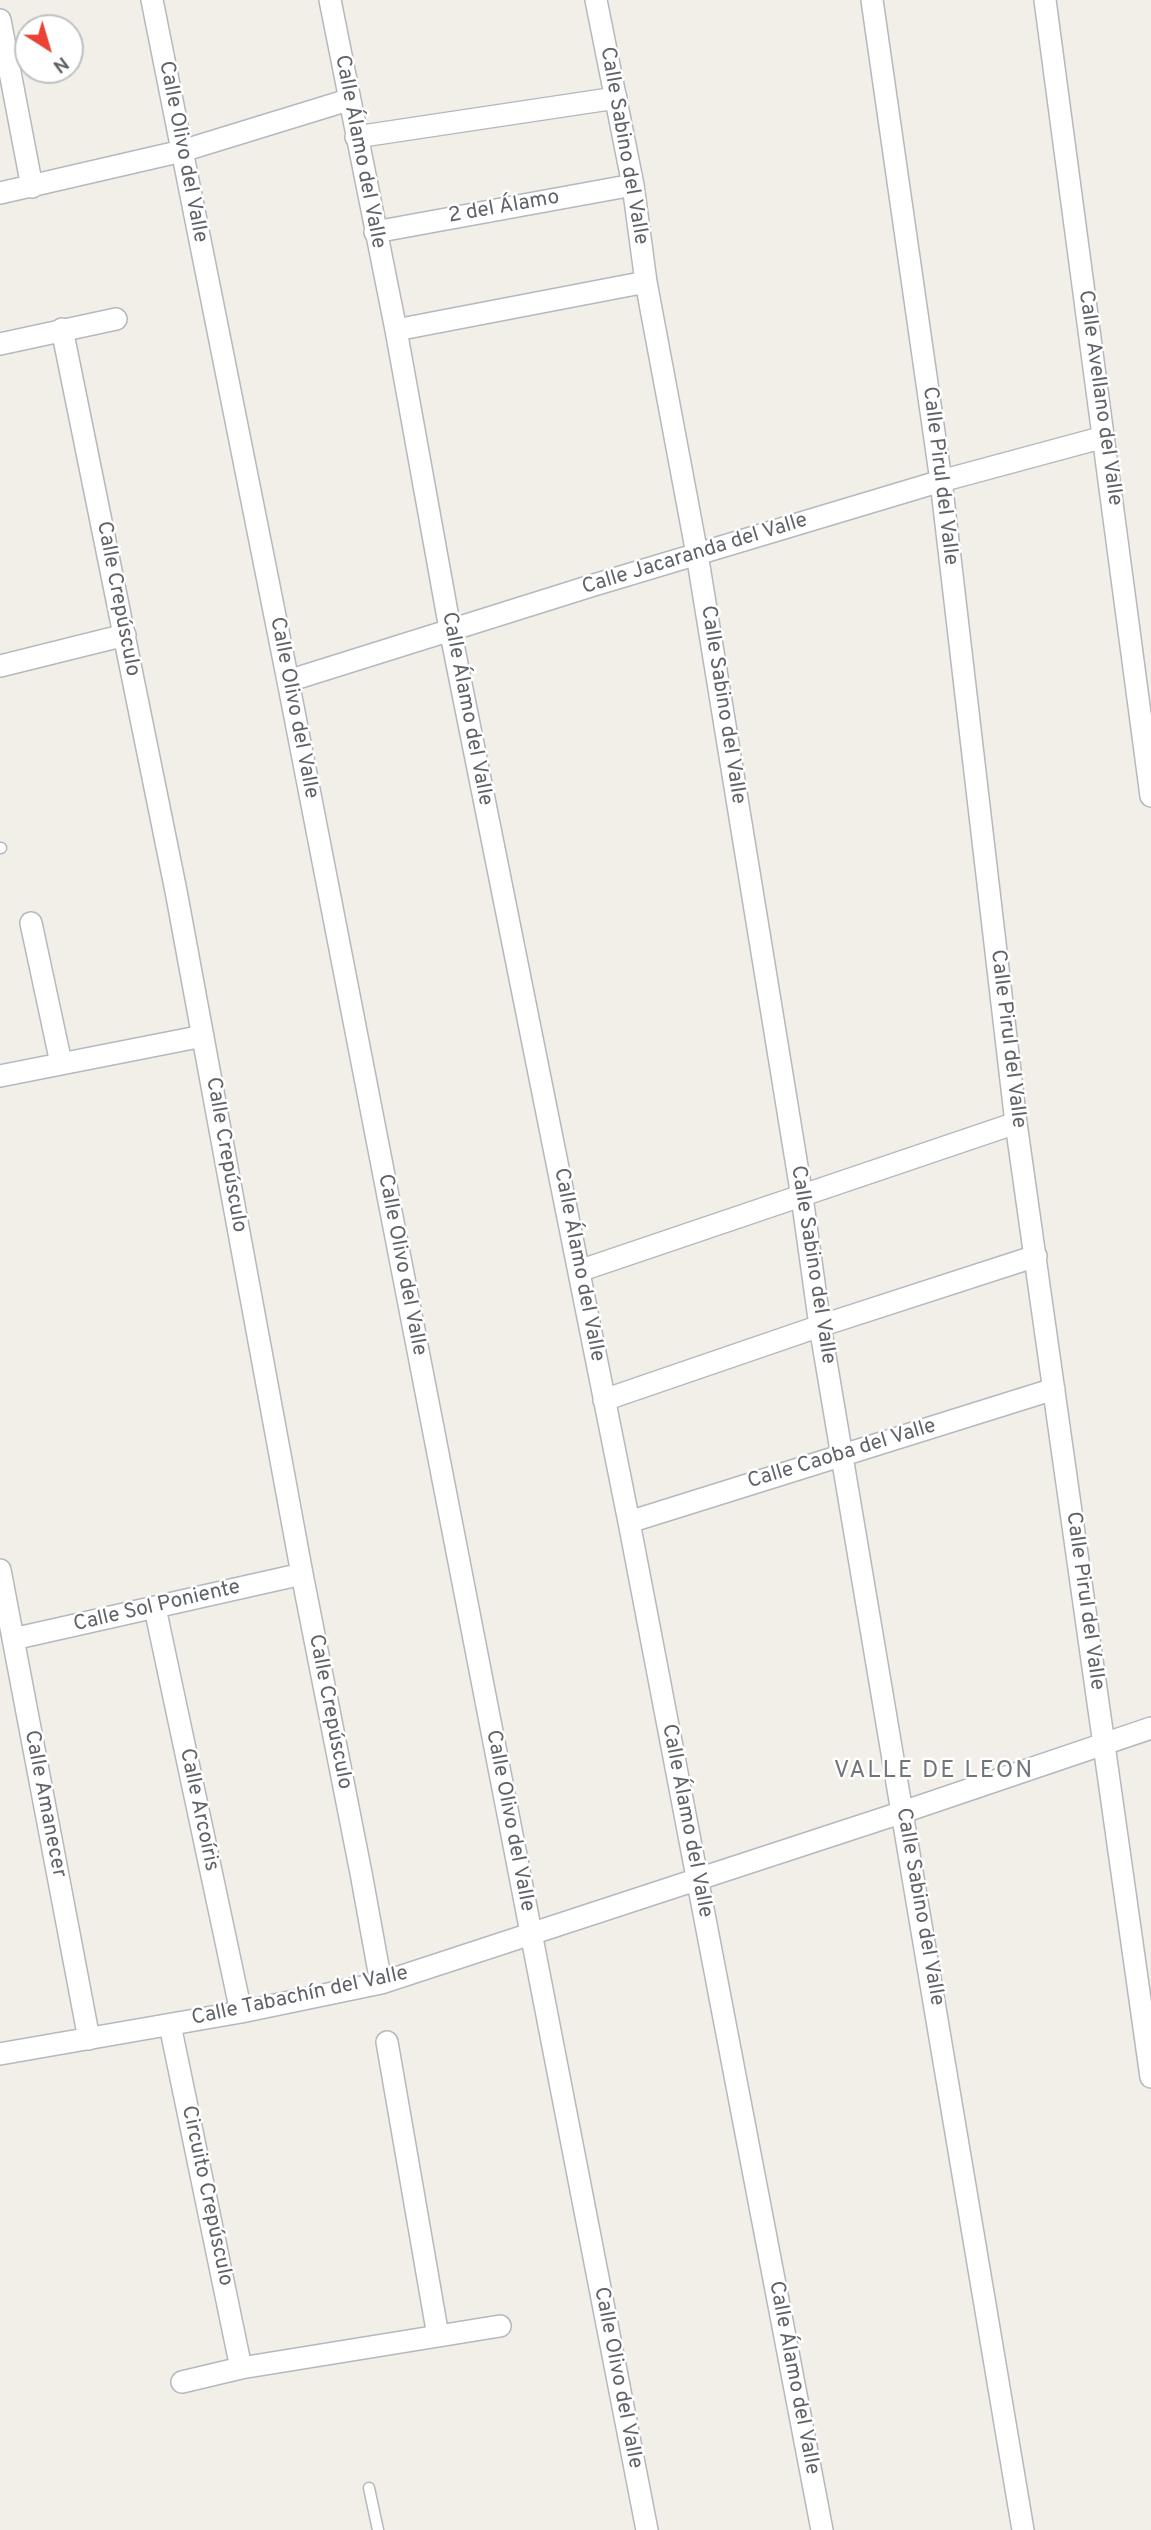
<!DOCTYPE html>
<meta charset="utf-8">
<style>
body{margin:0}
#map{position:relative;width:1151px;height:2530px;overflow:hidden;background:#f1efe8;font-family:Overpass,sans-serif}
canvas{display:block}
.north{position:absolute;left:14px;top:14px;width:70px;height:70px;box-sizing:border-box;background:#fff;border:2px solid #bfc1c3;border-radius:50%;rotate:143deg;font-size:19px;font-weight:700;line-height:28px;text-align:center;color:#5f6368}
.north::after{content:'';display:block;margin:auto;width:24px;height:32px;background:#ea4335;clip-path:polygon(50% 0,100% 100%,50% 72%,0 100%)}
</style>
<div id="map">
<canvas width="1151" height="2530"></canvas>
<div class="north">N</div>
</div>
<script>
const ctx = document.querySelector('canvas').getContext('2d');
ctx.lineJoin = 'round';
function poly(rows) {
  const path = new Path2D();
  for (const r of rows) {
    path.moveTo(r[0], r[1]);
    for (let i = 2; i < r.length; i += 2) path.lineTo(r[i], r[i + 1]);
  }
  return path;
}
function stroke(path, color, width, dash) {
  ctx.strokeStyle = color;
  ctx.lineWidth = width;
  ctx.lineCap = dash ? 'butt' : 'round';
  ctx.setLineDash(dash || []);
  ctx.stroke(path);
}
function label(font, color, halo, rows, align = 'center') {
  ctx.font = font + ' Overpass,sans-serif';
  ctx.lineWidth = 5;
  ctx.setLineDash([]);
  ctx.textBaseline = 'middle';
  ctx.strokeStyle = halo;
  ctx.fillStyle = color;
  for (const [text, x, y, turn = 0] of rows) {
    ctx.save();
    ctx.translate(x, y);
    ctx.rotate((+turn || 0) * Math.PI / 180);
    ctx.textAlign = isNaN(turn) ? turn : align;
    if (halo) ctx.strokeText(text, 0, 0);
    ctx.fillText(text, 0, 0);
    ctx.restore();
  }
}
const lane = poly([
 [0,848,1,848],
 [369,2488,378,2530]
]);
const street = poly([
 [152,0,288,681,647,2530],
 [330,0,396,330,450,629,629,1522,822,2530],
 [596,0,633,185,646,282,697,554,802,1197,820,1326,1023,2530],
 [872,0,941,481,1016,1123,1151,2077],
 [1045,0,1151,796],
 [0,20,32,187],
 [356,137,616,98],
 [0,193,182,151,348,100],
 [375,232,633,185],
 [62,329,176,891,302,1574,361,1873,381,1983],
 [396,330,646,282],
 [0,344,116,319],
 [0,666,125,635],
 [288,681,594,585,941,481,1104,437],
 [31,923,61,1063],
 [0,1076,203,1036],
 [579,1271,1016,1123],
 [604,1400,820,1326,1036,1256],
 [629,1522,1054,1389],
 [0,1570,89,2039],
 [155,1608,241,2012],
 [13,1639,302,1574],
 [170,2025,241,2368],
 [387,2042,438,2336],
 [0,2054,241,2012,381,1983,903,1812,1151,1728],
 [182,2382,241,2368,500,2326]
]);
const streetNames = [
 ["Calle Sabino del Valle",623,146,80],
 ["Calle Olivo del Valle",182,152,79],
 ["Calle Álamo del Valle",359,152,79],
 ["2 del Álamo",504,208,-10],
 ["Calle Avellano del Valle",1099,398,82],
 ["Calle Pirul del Valle",939,476,83],
 ["Calle Jacaranda del Valle",695,555,-17],
 ["Calle Crepúsculo",117,599,79],
 ["Calle Sabino del Valle",722,705,81],
 ["Calle Olivo del Valle",293,708,79],
 ["Calle Álamo del Valle",466,709,79],
 ["Calle Pirul del Valle",1007,1039,83],
 ["Calle Crepúsculo",225,1155,80],
 ["Calle Olivo del Valle",401,1265,79],
 ["Calle Álamo del Valle",578,1265,79],
 ["Calle Sabino del Valle",812,1265,81],
 ["Calle Caoba del Valle",842,1455,-17],
 ["Calle Pirul del Valle",1084,1601,82],
 ["Calle Sol Poniente",157,1607,-13],
 ["Calle Crepúsculo",329,1712,79],
 ["Calle Amanecer",44,1804,79],
 ["Calle Arcoíris",198,1810,78],
 ["Calle Olivo del Valle",509,1821,79],
 ["Calle Álamo del Valle",686,1821,79],
 ["Calle Sabino del Valle",919,1907,80],
 ["Calle Tabachín del Valle",300,1997,-12],
 ["Circuito Crepúsculo",206,2196,78],
 ["Calle Olivo del Valle",617,2378,79],
 ["Calle Álamo del Valle",793,2378,79]
];
const quarterNames = [
 ["VALLE DE LEON",934,1772]
];
stroke(lane, '#b5b8bc', 13);
stroke(street, '#b5b8bc', 24);
stroke(lane, '#fff', 10);
stroke(street, '#fff', 21);
label('21px', '#5f6368', '#fff', streetNames);
ctx.letterSpacing = '2px';
label('24px', '#70757a', '#fff', quarterNames);
ctx.letterSpacing = '0px';
</script>
